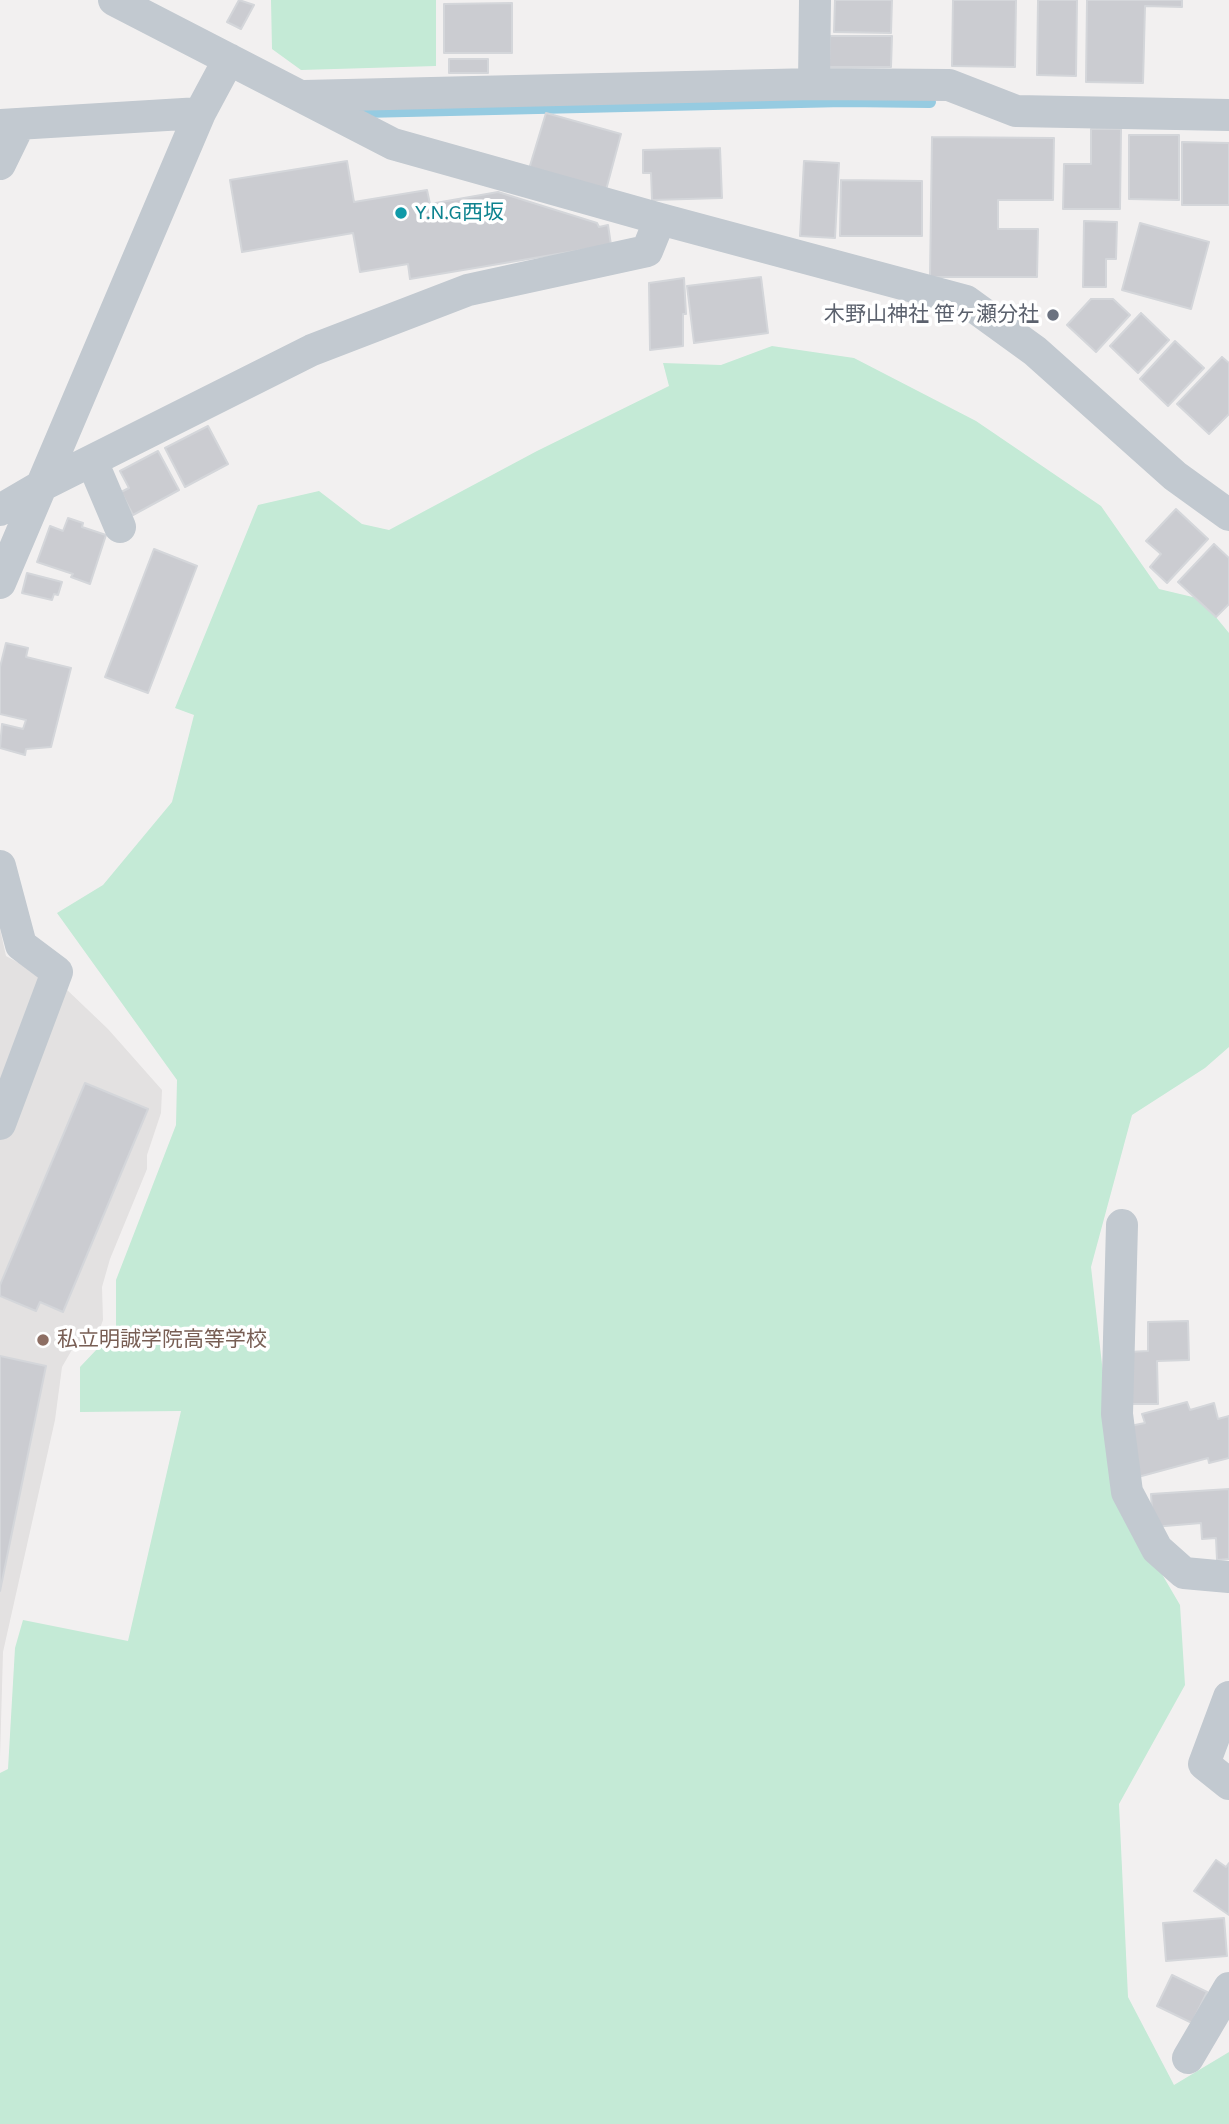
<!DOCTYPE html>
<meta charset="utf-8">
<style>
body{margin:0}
canvas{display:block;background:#f2f0f0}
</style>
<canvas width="1229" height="2124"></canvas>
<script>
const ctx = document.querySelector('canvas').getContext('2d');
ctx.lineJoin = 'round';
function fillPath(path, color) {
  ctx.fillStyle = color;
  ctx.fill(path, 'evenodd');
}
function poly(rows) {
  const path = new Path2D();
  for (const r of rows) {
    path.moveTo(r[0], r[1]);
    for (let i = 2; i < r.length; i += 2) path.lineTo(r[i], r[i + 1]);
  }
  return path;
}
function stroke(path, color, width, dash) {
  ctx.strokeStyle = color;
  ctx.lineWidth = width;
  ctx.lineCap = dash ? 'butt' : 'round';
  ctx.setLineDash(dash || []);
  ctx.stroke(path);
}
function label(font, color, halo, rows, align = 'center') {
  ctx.font = font + ' Karla,"Noto Sans JP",sans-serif';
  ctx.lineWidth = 7;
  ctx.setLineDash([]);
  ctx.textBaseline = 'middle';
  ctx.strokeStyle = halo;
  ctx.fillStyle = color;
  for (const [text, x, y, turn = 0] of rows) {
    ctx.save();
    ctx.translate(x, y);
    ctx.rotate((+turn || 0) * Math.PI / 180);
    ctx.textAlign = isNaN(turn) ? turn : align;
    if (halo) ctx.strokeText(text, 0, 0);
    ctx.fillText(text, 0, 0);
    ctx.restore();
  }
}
const education = poly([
 [0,929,6,956,64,987,108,1029,162,1090,161,1113,147,1155,147,1169,110,1259,102,1287,103,1320,99,1331,73,1348,62,1367,55,1420,3,1652,0,1758]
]);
const green = poly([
 [271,0,436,0,436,66,301,70,272,49],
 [772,346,854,358,976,421,1101,506,1159,589,1201,599,1229,633,1229,1047,1205,1068,1132,1115,1091,1267,1117,1497,1180,1605,1185,1685,1119,1804,1128,1997,1174,2085,1229,2052,1229,2124,0,2124,0,1773,8,1769,15,1648,23,1620,128,1641,181,1411,80,1412,80,1367,116,1329,116,1280,176,1125,177,1080,57,913,103,885,172,802,194,715,175,708,258,505,319,491,362,524,389,530,537,451,669,386,663,363,721,365]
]);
const stream = poly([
 [363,112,844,101,930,102]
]);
const building = poly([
 [239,0,254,5,241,29,227,22,239,0],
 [835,0,892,0,891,33,834,32,835,0],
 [953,0,1016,0,1015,67,952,66,953,0],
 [1038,0,1077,0,1076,76,1037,75,1038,0],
 [1087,0,1182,0,1182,7,1145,6,1143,83,1086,82,1087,0],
 [512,3,512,53,444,53,444,4,512,3],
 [830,36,892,36,891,67,829,67,830,36],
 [449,59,488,59,488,73,449,73,449,59],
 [546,113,621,134,606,190,529,169,546,113],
 [1091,129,1121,129,1120,209,1063,209,1064,164,1091,164,1091,129],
 [1129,135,1179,135,1179,200,1129,199,1129,135],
 [932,137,1054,138,1053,200,998,200,998,229,1038,229,1037,277,930,277,932,137],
 [1182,142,1229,143,1229,205,1182,205,1182,142],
 [720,148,722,198,652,200,651,173,643,173,643,150,720,148],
 [347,161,354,202,427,190,430,204,498,192,597,223,599,227,608,225,611,245,410,279,408,264,360,272,353,233,242,252,230,180,347,161],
 [804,161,839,163,835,238,800,236,804,161],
 [841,180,922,181,922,236,840,236,841,180],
 [1084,221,1117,222,1116,259,1106,259,1106,287,1083,287,1084,221],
 [1140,223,1209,242,1191,309,1122,290,1140,223],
 [761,277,768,333,694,343,687,286,761,277],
 [684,278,686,314,683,314,683,346,650,350,649,283,684,278],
 [1091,299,1113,299,1130,315,1096,352,1067,325,1091,299],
 [1141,313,1169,340,1138,373,1110,346,1141,313],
 [1175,341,1204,368,1168,406,1140,379,1175,341],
 [1222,357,1229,363,1229,414,1209,434,1177,404,1222,357],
 [208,426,228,464,185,487,165,448,208,426],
 [158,451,179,490,133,515,121,492,129,488,120,471,158,451],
 [1176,509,1208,539,1167,583,1150,567,1161,554,1146,541,1176,509],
 [68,518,83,523,82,527,106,535,90,584,71,577,73,574,37,562,50,526,63,531,68,518],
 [1214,544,1229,558,1229,604,1216,617,1178,582,1214,544],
 [154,549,197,566,148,693,105,677,154,549],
 [27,573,62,582,58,595,54,594,52,600,22,593,27,573],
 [6,643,28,648,26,657,71,668,51,747,26,749,25,755,0,748,2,724,23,729,26,720,0,714,0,667,6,643],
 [85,1083,148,1109,63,1312,40,1302,36,1311,0,1296,0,1285,85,1083],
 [1188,1321,1189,1360,1157,1361,1158,1404,1129,1404,1128,1352,1148,1351,1148,1322,1188,1321],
 [0,1356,46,1366,0,1591,0,1356],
 [1187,1402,1190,1410,1214,1403,1218,1419,1229,1416,1229,1458,1209,1463,1208,1458,1138,1477,1125,1427,1145,1423,1142,1414,1187,1402],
 [1229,1489,1229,1559,1217,1560,1216,1538,1202,1539,1201,1523,1153,1527,1151,1494,1229,1489],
 [1216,1860,1226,1867,1229,1863,1229,1915,1194,1891,1216,1860],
 [1224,1918,1227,1956,1166,1961,1163,1923,1224,1918],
 [1172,1975,1207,1992,1192,2023,1157,2006,1172,1975]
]);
const minor = poly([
 [114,0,393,144,660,219,966,301,1035,351,1175,476,1229,515],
 [814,84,815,0],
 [304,96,814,84,949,85,1016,111,1229,115],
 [0,125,200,113],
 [0,164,19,125],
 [92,461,120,527],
 [0,510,41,486,312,350,468,290,647,251,660,219],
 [0,583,200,113,229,59],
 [0,866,21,945,57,972,0,1124],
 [1122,1225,1117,1414,1127,1492,1157,1549,1184,1573,1229,1577],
 [1229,1697,1204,1764,1229,1784],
 [1188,2058,1229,1988]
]);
const markers = [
 [401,213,7,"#0f9aa8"],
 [1053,315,7,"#6b7280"],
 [43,1340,7,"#8d6e63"]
];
const cultureNames = [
 ["Y.N.G西坂",415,213]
];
const worshipNames = [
 ["木野山神社 笹ヶ瀬分社",1039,315]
];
const educationNames = [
 ["私立明誠学院高等学校",57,1340]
];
fillPath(education, '#e3e1e1');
fillPath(green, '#c4ead6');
stroke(stream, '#96cbe1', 12);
fillPath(building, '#cbccd1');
stroke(building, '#d4d6da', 2);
stroke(minor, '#c2c9d0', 32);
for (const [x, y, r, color] of markers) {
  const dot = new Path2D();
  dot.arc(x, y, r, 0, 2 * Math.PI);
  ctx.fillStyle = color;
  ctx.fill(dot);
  stroke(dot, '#fff', 2.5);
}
label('21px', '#0d838f', '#fff', cultureNames, 'left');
label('21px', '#5b616d', '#fff', worshipNames, 'right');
label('21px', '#785e54', '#fff', educationNames, 'left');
</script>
